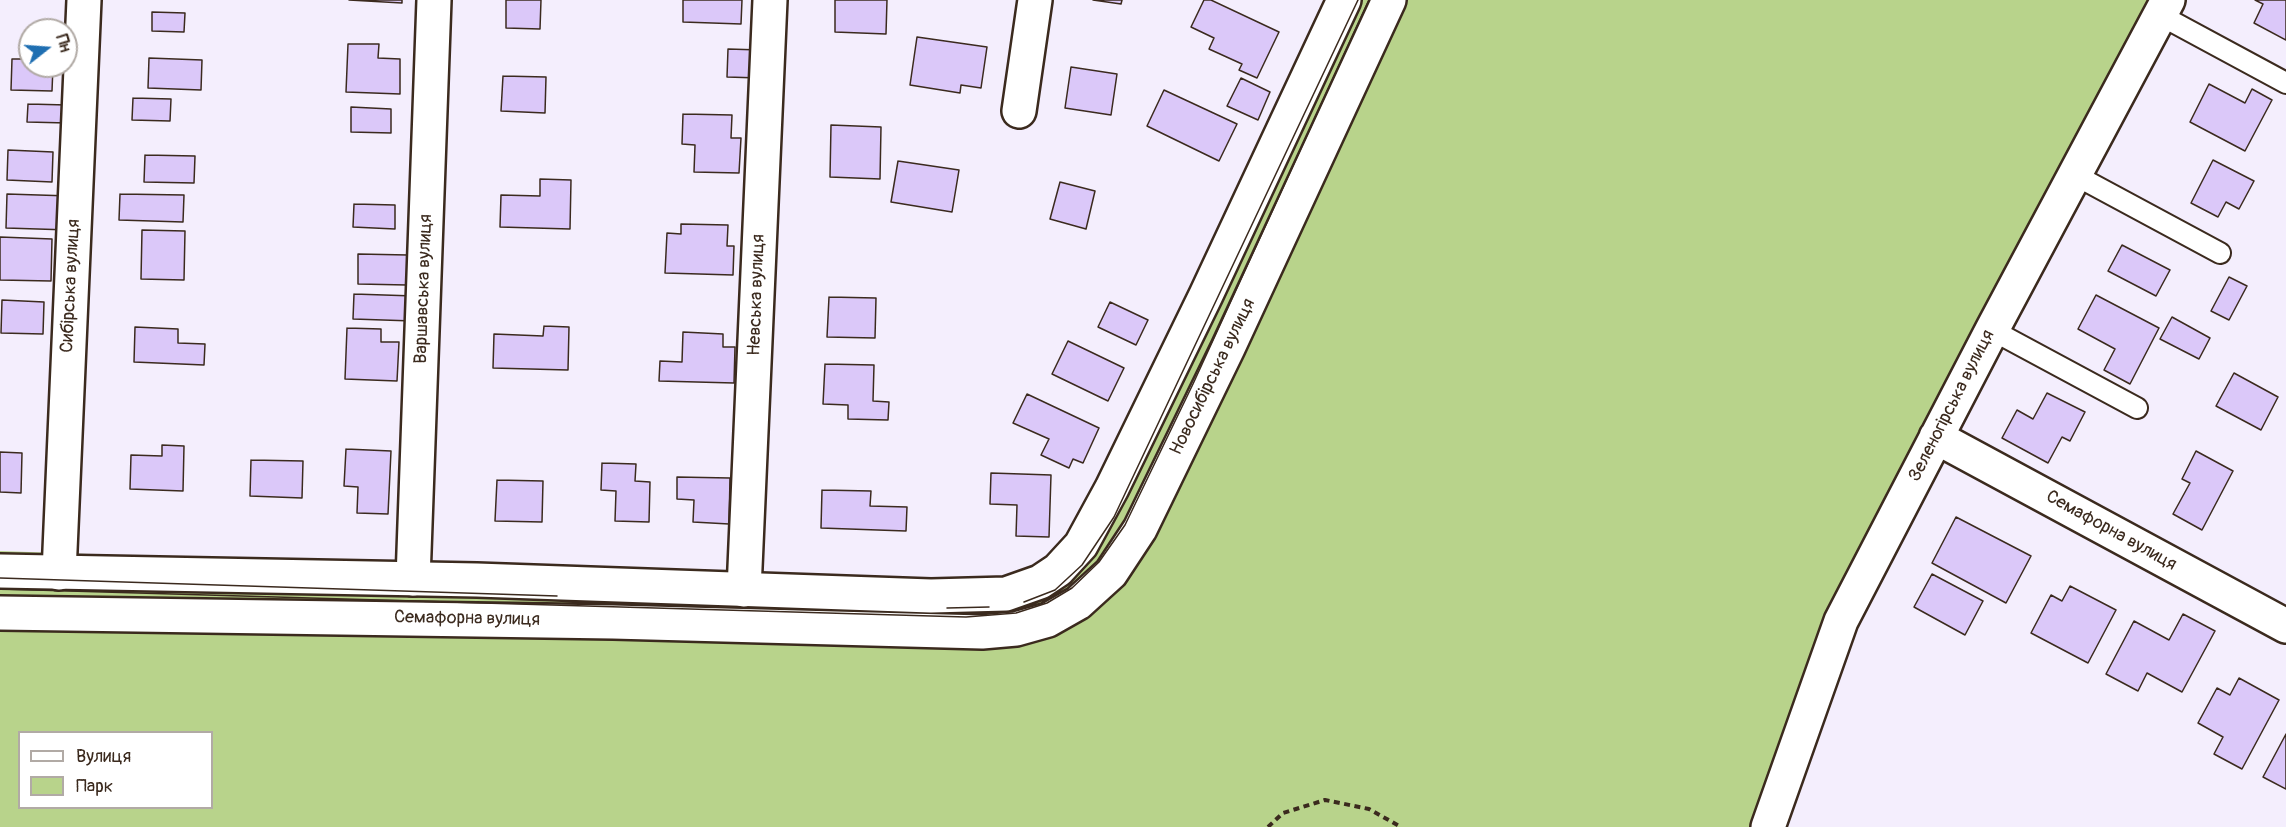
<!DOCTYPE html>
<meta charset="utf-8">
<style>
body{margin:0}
#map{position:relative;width:2286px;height:827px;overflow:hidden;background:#f4eefd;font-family:Pangolin,sans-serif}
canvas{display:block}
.legend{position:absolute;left:18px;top:731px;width:195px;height:78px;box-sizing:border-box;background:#fff;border:2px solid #b1aaa5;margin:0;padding:8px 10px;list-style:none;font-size:18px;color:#3b2a1e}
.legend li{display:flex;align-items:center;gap:12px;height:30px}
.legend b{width:30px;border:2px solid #b1aaa5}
.north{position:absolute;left:18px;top:18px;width:60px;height:60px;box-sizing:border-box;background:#fff;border:2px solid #b1aaa5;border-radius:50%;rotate:73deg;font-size:16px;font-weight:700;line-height:24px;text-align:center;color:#3b2a1e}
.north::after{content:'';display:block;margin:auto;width:21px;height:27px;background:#1f6fb2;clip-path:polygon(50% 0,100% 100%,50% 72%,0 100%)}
</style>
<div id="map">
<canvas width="2286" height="827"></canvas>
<ul class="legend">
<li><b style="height:8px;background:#fff"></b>Вулиця</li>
<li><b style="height:16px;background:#b8d38b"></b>Парк</li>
</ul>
<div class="north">Пн</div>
</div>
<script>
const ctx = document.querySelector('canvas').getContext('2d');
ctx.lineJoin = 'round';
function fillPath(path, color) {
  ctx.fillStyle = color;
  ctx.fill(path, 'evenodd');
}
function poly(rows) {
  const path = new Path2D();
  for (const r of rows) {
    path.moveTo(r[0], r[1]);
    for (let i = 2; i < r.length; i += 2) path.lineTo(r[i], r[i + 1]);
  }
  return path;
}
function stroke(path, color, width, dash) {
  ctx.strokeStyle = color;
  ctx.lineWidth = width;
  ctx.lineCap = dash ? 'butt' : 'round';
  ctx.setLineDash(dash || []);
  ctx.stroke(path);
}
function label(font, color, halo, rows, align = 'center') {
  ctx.font = font + ' Pangolin,sans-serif';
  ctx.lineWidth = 4.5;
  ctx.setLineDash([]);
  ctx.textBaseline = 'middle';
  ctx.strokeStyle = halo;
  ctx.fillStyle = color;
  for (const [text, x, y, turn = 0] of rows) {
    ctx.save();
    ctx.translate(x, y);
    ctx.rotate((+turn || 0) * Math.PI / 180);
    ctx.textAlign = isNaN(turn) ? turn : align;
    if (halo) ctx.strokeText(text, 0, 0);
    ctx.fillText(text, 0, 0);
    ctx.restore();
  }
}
const green = poly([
 [1344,0,2168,0,1841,621,1768,827,0,827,0,551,983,585,1033,574,1081,545],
 [20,732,212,732,212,808,20,808]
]);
const building = poly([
 [349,0,402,0,402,3,349,0],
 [506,0,541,0,540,29,506,28,506,0],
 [683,0,742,0,741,24,683,22,683,0],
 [835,0,887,0,886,34,835,32,835,0],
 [1093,0,1122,0,1121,4,1093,0],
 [1204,0,1211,0,1279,32,1257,78,1239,70,1242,64,1209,49,1214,38,1191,27,1204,0],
 [2255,0,2286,0,2286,40,2254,23,2263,4,2255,0],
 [152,12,185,13,184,32,152,31,152,12],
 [917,37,987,47,981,88,961,85,960,93,910,85,917,37],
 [348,44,379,44,378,58,400,59,400,94,346,92,348,44],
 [728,49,760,50,759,78,727,77,728,49],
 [149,58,202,60,201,90,148,88,149,58],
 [12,59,30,59,30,66,53,66,52,91,11,90,12,59],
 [1071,67,1117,74,1111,115,1065,108,1071,67],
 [503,76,546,77,545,113,501,111,503,76],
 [1241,78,1270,92,1258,120,1227,106,1241,78],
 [2209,84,2245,103,2252,89,2272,100,2245,151,2190,122,2209,84],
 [1164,90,1237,124,1219,161,1147,126,1164,90],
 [133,98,171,99,170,121,132,120,133,98],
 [28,104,67,105,67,123,27,122,28,104],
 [351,107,391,109,391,133,351,132,351,107],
 [683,114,732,115,731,138,741,138,739,173,694,172,695,145,682,144,683,114],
 [831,125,881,127,880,179,830,177,831,125],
 [8,150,53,152,52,182,7,180,8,150],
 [145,155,195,156,194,183,144,182,145,155],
 [2213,160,2254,181,2239,209,2226,202,2218,217,2191,203,2213,160],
 [898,161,959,170,952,212,891,202,898,161],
 [540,179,571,180,570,229,500,227,501,195,540,196,540,179],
 [1060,182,1095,191,1086,229,1050,219,1060,182],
 [7,194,70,196,69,230,6,228,7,194],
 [120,194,184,195,183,222,119,220,120,194],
 [354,204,395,205,395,229,353,227,354,204],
 [681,224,728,225,727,246,734,246,733,275,665,273,667,233,681,234,681,224],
 [142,230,185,231,184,280,141,279,142,230],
 [0,237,52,239,51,281,0,280,0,237],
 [2122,245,2170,270,2156,296,2108,271,2122,245],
 [358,254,408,255,407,285,358,284,358,254],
 [2229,277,2247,286,2229,320,2211,311,2229,277],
 [354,294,414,296,413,321,353,319,354,294],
 [2096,295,2159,328,2130,384,2104,370,2115,349,2078,329,2096,295],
 [829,297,876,298,875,338,827,337,829,297],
 [2,300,44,302,43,334,1,333,2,300],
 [1110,302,1148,320,1136,345,1098,327,1110,302],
 [2172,317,2210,338,2199,359,2160,339,2172,317],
 [544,326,569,327,568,370,493,368,494,334,543,336,544,326],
 [135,327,178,329,178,343,205,344,204,365,134,362,135,327],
 [347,328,381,329,381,342,399,342,397,381,345,379,347,328],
 [683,332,723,334,723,347,735,347,734,383,659,381,660,361,682,362,683,332],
 [1068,341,1124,368,1108,401,1052,374,1068,341],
 [825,364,874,365,873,401,889,402,888,420,848,419,848,405,823,404,825,364],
 [2234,373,2278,397,2261,430,2216,406,2234,373],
 [2047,393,2085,412,2070,441,2062,437,2048,463,2002,438,2017,410,2033,419,2047,393],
 [1027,394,1099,428,1083,463,1073,459,1069,468,1041,455,1049,439,1013,423,1027,394],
 [162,445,184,446,183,491,130,489,131,455,162,456,162,445],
 [346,449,391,451,388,514,357,513,358,487,344,486,346,449],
 [2196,451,2233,471,2202,530,2173,514,2190,483,2182,479,2196,451],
 [0,452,22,453,21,493,0,492,0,452],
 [251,460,303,461,302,498,250,496,251,460],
 [602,463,636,464,635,481,650,482,649,522,615,521,616,491,601,490,602,463],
 [991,473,1051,475,1049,537,1016,536,1017,505,990,504,991,473],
 [677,477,730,478,729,524,693,522,694,500,677,499,677,477],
 [497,480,543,481,542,522,495,521,497,480],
 [822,490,871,491,870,506,907,507,906,531,821,528,822,490],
 [1956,517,2031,556,2006,603,1932,563,1956,517],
 [1932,574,1983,601,1965,635,1914,607,1932,574],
 [2070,586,2116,610,2088,663,2031,633,2051,595,2062,601,2070,586],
 [2183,614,2215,631,2182,692,2147,673,2138,691,2106,674,2134,621,2169,640,2183,614],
 [2239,678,2279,700,2242,769,2214,754,2223,737,2198,723,2217,688,2230,695,2239,678],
 [2286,734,2286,789,2263,777,2286,734]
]);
const path = poly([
 [1268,827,1283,813,1325,800,1369,809,1401,827]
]);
const lane = poly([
 [2160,15,2286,83],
 [2075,175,2220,253],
 [1992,330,2137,408]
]);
const street = poly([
 [1019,111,1035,0],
 [1936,437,2286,626],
 [59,573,84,0],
 [413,579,434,0],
 [744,590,770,0],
 [1768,827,1841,621,1992,330,2168,0]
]);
const secondary = poly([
 [0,571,477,580,931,596,1006,594,1040,582,1058,570,1081,545,1112,488,1206,295,1344,0],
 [0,613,613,622,982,632,1016,629,1048,620,1078,603,1111,573,1140,529,1228,348,1389,0]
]);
const tram = poly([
 [0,578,557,596],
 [0,589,966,617,1016,613,1047,603,1072,588,1099,562,1125,525,1193,384,1369,0],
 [1024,602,1055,590,1082,565,1114,517,1358,0],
 [947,608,989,607]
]);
const streetNames = [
 ["Сибірська вулиця",71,286,-87],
 ["Варшавська вулиця",424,289,-88],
 ["Невська вулиця",757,295,-88],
 ["Новосибірська вулиця",1213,377,-64],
 ["Зеленогірська вулиця",1952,406,-63],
 ["Семафорна вулиця",2111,531,29],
 ["Семафорна вулиця",467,619,1]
];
fillPath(green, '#b8d38b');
fillPath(building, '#dbc8f9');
stroke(building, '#3b2a1e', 1.5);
stroke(lane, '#3b2a1e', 24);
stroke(street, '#3b2a1e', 38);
stroke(secondary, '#3b2a1e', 38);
stroke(path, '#3b2a1e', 4, [6, 4.5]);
stroke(lane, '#fff', 20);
stroke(street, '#fff', 33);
stroke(secondary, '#fff', 33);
stroke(tram, '#3b2a1e', 1.5);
label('18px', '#3b2a1e', '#fff', streetNames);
</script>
